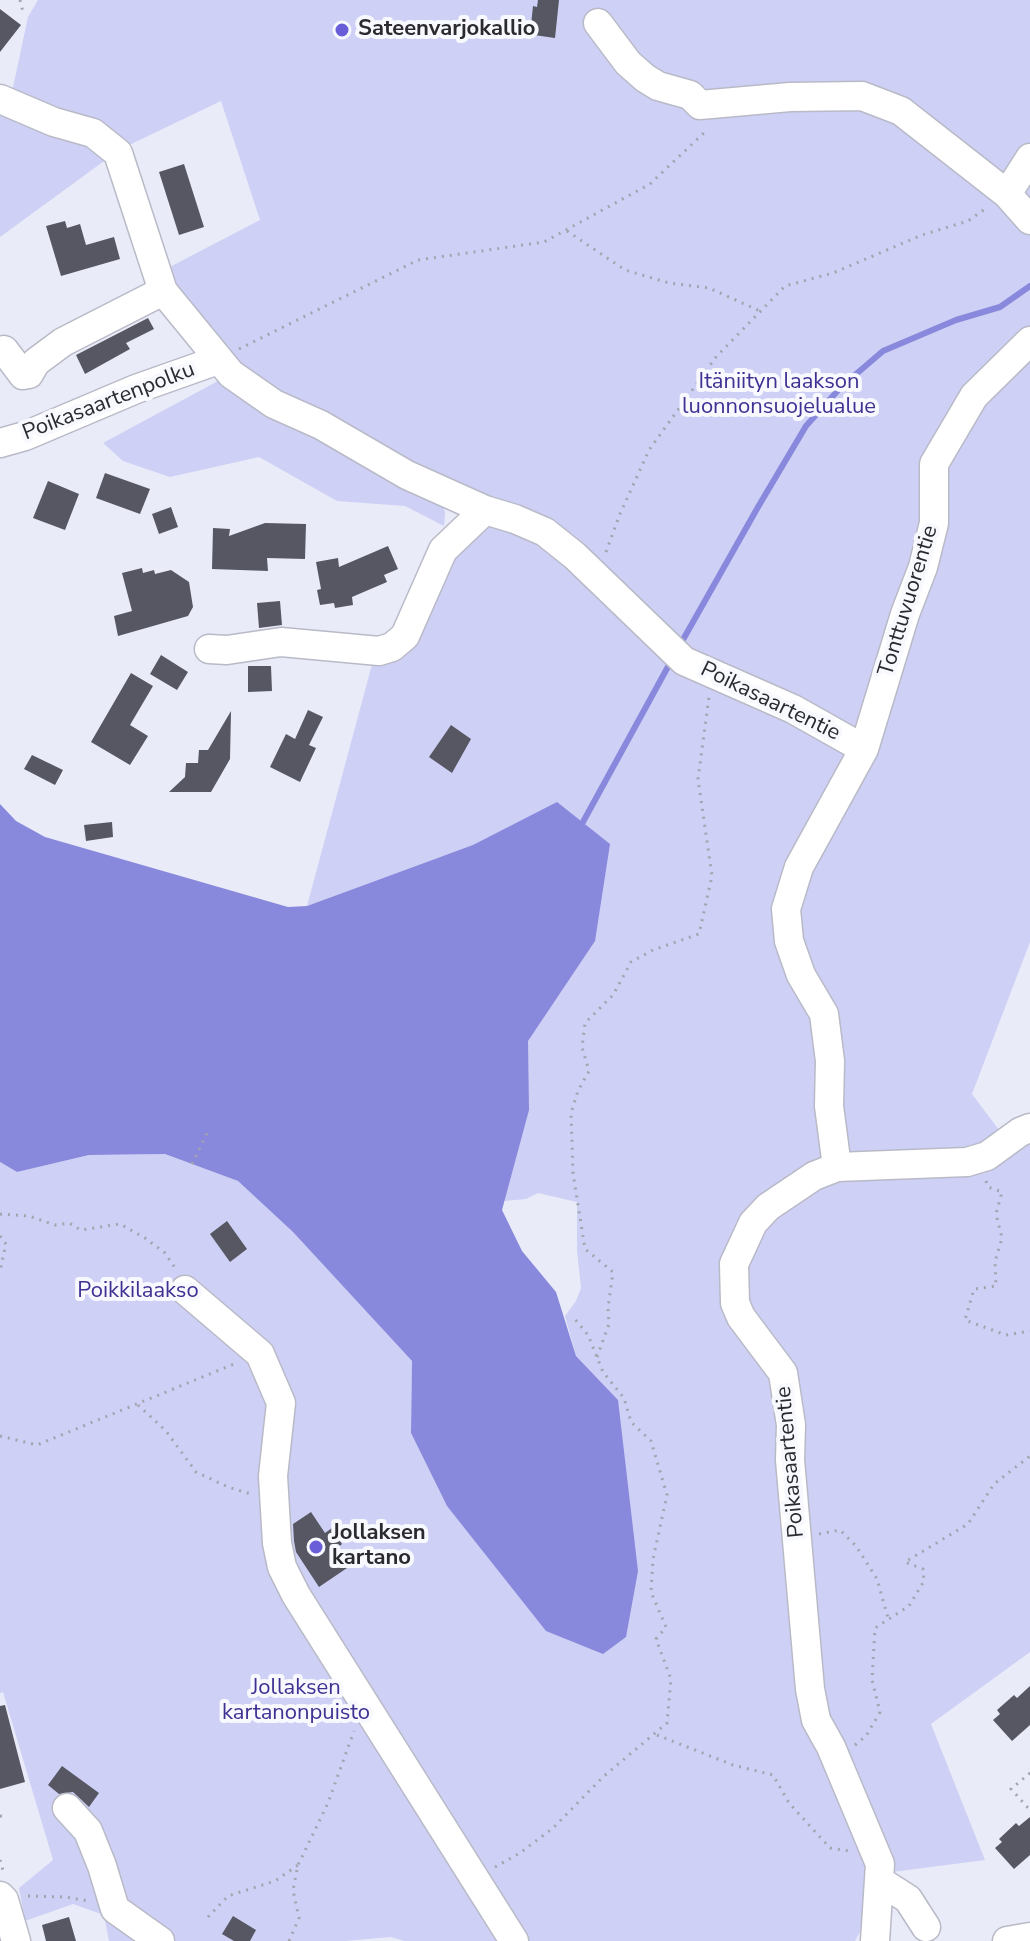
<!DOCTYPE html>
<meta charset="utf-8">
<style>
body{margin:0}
canvas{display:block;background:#eaebf8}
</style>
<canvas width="1030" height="1941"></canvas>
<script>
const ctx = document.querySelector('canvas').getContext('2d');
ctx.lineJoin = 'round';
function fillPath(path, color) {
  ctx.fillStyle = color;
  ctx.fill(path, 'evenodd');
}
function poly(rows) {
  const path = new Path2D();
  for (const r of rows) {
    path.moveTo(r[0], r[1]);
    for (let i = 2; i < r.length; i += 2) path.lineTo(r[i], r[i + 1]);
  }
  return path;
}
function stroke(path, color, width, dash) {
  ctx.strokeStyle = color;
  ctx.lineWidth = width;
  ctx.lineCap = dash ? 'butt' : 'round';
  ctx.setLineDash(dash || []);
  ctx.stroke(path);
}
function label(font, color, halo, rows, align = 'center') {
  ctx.font = font + ' "Nunito Sans",sans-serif';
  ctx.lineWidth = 8;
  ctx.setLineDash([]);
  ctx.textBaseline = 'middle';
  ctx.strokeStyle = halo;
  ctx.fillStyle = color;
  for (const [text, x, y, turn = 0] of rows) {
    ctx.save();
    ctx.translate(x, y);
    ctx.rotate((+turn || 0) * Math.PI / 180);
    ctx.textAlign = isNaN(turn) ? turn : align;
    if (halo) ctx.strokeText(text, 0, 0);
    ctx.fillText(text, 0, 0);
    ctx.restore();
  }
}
const green = poly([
 [38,0,1030,0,1030,942,972,1094,1014,1150,1030,1141,1030,1652,931,1724,985,1860,869,1875,868,1895,860,1932,855,1941,404,1941,391,1937,345,1941,109,1941,104,1915,73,1904,25,1921,19,1888,53,1860,3,1692,0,1693,0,1162,17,1172,89,1155,165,1154,238,1181,293,1232,412,1361,411,1433,447,1506,485,1552,618,1400,576,1356,565,1316,576,1301,581,1288,577,1251,577,1202,538,1193,526,1199,504,1201,502,1210,443,856,307,906,374,657,446,553,485,524,433,481,238,368,164,270,260,220,221,101,125,147,12,92,28,17],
 [0,108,111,156,0,237],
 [218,381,266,411,442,503,445,512,444,526,405,506,337,501,259,457,170,477,123,461,103,443]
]);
const water = poly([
 [557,802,610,844,595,941,528,1041,529,1110,502,1210,522,1251,556,1292,576,1356,618,1400,638,1571,626,1637,603,1654,546,1631,447,1506,411,1433,412,1361,293,1232,238,1181,165,1154,89,1155,17,1172,0,1162,0,804,16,821,45,837,288,907,307,906,473,845]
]);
const stream = poly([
 [680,645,758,507,806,426,841,387,883,351,956,320,1000,307,1030,286],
 [583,822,670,663]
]);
const building = poly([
 [538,0,559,0,555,38,534,35,535,25,531,25,533,6,537,7],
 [0,9,21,25,0,52],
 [184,164,204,227,179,235,159,172],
 [65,221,67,228,80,224,86,245,114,237,120,259,61,276,46,226],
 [148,318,154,329,126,343,130,349,85,374,76,355],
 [105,473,150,489,140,514,96,498],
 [48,481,79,494,65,530,33,518],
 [171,507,178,527,159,534,152,514],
 [265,523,306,524,305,559,267,558,268,571,212,569,213,528,230,529,229,536],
 [388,546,398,569,384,575,387,582,352,597,353,605,335,608,334,603,320,605,317,590,321,589,316,562,338,558,339,567],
 [142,568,143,573,154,570,155,574,171,570,189,582,193,607,188,616,118,636,114,616,132,611,122,573],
 [280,601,282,625,259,628,257,603],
 [161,655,188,672,177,690,150,674],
 [248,666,271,666,272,691,248,692],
 [131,673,153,686,130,725,148,736,130,765,91,742],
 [308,710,323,717,309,745,316,748,300,782,270,767,286,734,295,739],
 [231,711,230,759,211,792,169,792,185,777,186,763,198,763,199,750,208,750],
 [451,725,471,739,452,773,429,757],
 [32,755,63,770,55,785,24,769],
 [112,822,113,837,86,841,84,825],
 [227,1221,247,1249,230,1262,210,1234],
 [311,1512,325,1533,332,1528,342,1544,335,1550,347,1568,319,1587,296,1552,294,1541,293,1524],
 [1030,1686,1030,1725,1012,1741,993,1720,1000,1714,997,1710,1014,1695,1017,1698],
 [5,1705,25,1782,0,1789,0,1706],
 [62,1766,99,1793,89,1807,73,1792,59,1794,48,1785],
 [1030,1817,1030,1855,1014,1869,995,1848,1002,1842,999,1839,1016,1823,1019,1826],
 [233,1916,256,1930,250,1941,234,1941,222,1934],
 [69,1917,76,1941,46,1941,42,1925]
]);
const path = poly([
 [20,0,23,12],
 [567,231,625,270,669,283,709,288,760,311],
 [239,349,418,260,544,242,650,184,708,129],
 [606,552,620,514,649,450,716,357,785,286,833,273,922,235,968,221,985,209],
 [192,1164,209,1129],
 [986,1181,988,1187,1002,1192,996,1214,1002,1238,995,1262,996,1286,974,1289,965,1320,1006,1335,1030,1331],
 [0,1214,29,1216,55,1225,69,1223,81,1230,120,1224,145,1238,165,1253,175,1268],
 [0,1236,6,1244,0,1271],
 [597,1357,609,1324,608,1308,613,1272,585,1249,573,1173,571,1113,578,1091,589,1071,582,1047,585,1023,613,995,631,962,653,950,699,934,712,876,698,779,709,697],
 [138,1405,166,1431,196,1472,228,1487,251,1494],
 [0,1436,37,1445,234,1364],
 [819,1534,840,1530,856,1546,877,1579,888,1618],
 [657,1735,733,1765,773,1775,789,1803,830,1848,850,1851],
 [855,1745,866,1736,880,1712,872,1680,875,1628,909,1606,924,1581,923,1569,905,1562,968,1524,994,1484,1030,1456],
 [1030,1773,1011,1789,1030,1810],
 [0,1816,6,1817],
 [0,1860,4,1874],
 [495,1867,520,1853,553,1828,604,1776,667,1723,671,1679,656,1639,666,1627,651,1592,653,1559,667,1495,651,1441,631,1422,624,1398,603,1372,588,1335,574,1318],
 [28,1896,66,1897,88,1901],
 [208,1917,228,1896,275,1881,298,1865],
 [289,1941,299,1918,293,1890,298,1865,328,1803,354,1731]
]);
const minor = poly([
 [598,23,628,63,645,78,658,86,690,95,700,105,790,97,862,96,901,111,1007,194],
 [0,99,54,122,93,133,118,153,163,291,231,374,274,404,321,425,407,475,485,510,515,519,545,532,575,556,684,661,793,709,864,749,799,867,786,909,789,941,801,975,824,1014,830,1061,829,1106,837,1167],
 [1030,158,1007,194,1030,220],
 [4,350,23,375,29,374,36,362,63,342,163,291],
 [0,443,25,436,136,389,218,360],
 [209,649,227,650,281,642,379,651,392,647,405,636,443,550,485,510],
 [864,749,905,614,923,567,934,523,934,464,974,396,1030,341],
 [185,1290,260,1354,281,1403,273,1476,277,1543,282,1567,296,1595,514,1941],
 [67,1808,88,1831,102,1866,115,1909,160,1941],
 [880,1881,908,1899,926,1927],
 [0,1896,4,1900,16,1941],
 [875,1941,880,1864,831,1747,816,1720,810,1689,790,1460,791,1425,783,1373,741,1317,735,1303,734,1264,753,1223,768,1207,814,1176,837,1167,967,1162,987,1156,1020,1132,1030,1128],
 [1007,1941,1030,1937]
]);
const markers = [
 [342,30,8,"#695ed7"],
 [316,1547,8,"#695ed7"]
];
const poiNames = [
 ["Sateenvarjokallio",358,30],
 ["Jollaksen",332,1534],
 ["kartano",332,1559]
];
const parkNames = [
 ["Itäniityn laakson",779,383],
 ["luonnonsuojelualue",779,408],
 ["Poikkilaakso",138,1292],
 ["Jollaksen",296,1689],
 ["kartanonpuisto",296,1714]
];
const streetNames = [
 ["Poikasaartenpolku",109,402,-21],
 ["Tonttuvuorentie",909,601,-73],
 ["Poikasaartentie",770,702,26],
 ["Poikasaartentie",791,1462,-95]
];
fillPath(green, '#ced0f5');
fillPath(water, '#8888dc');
stroke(stream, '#8888dc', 6);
fillPath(building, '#565762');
stroke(minor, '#b9bac7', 31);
stroke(path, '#a3a4ae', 3, [2, 6]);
stroke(minor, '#fff', 28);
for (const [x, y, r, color] of markers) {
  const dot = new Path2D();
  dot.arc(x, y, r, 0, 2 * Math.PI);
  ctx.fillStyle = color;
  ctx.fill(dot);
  stroke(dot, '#f8f9fe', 3);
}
label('bold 22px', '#2a2a2f', '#f8f9fe', poiNames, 'left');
label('22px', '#3e3193', '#f8f9fe', parkNames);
label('22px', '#2a2a2f', '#f8f9fe', streetNames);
</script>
